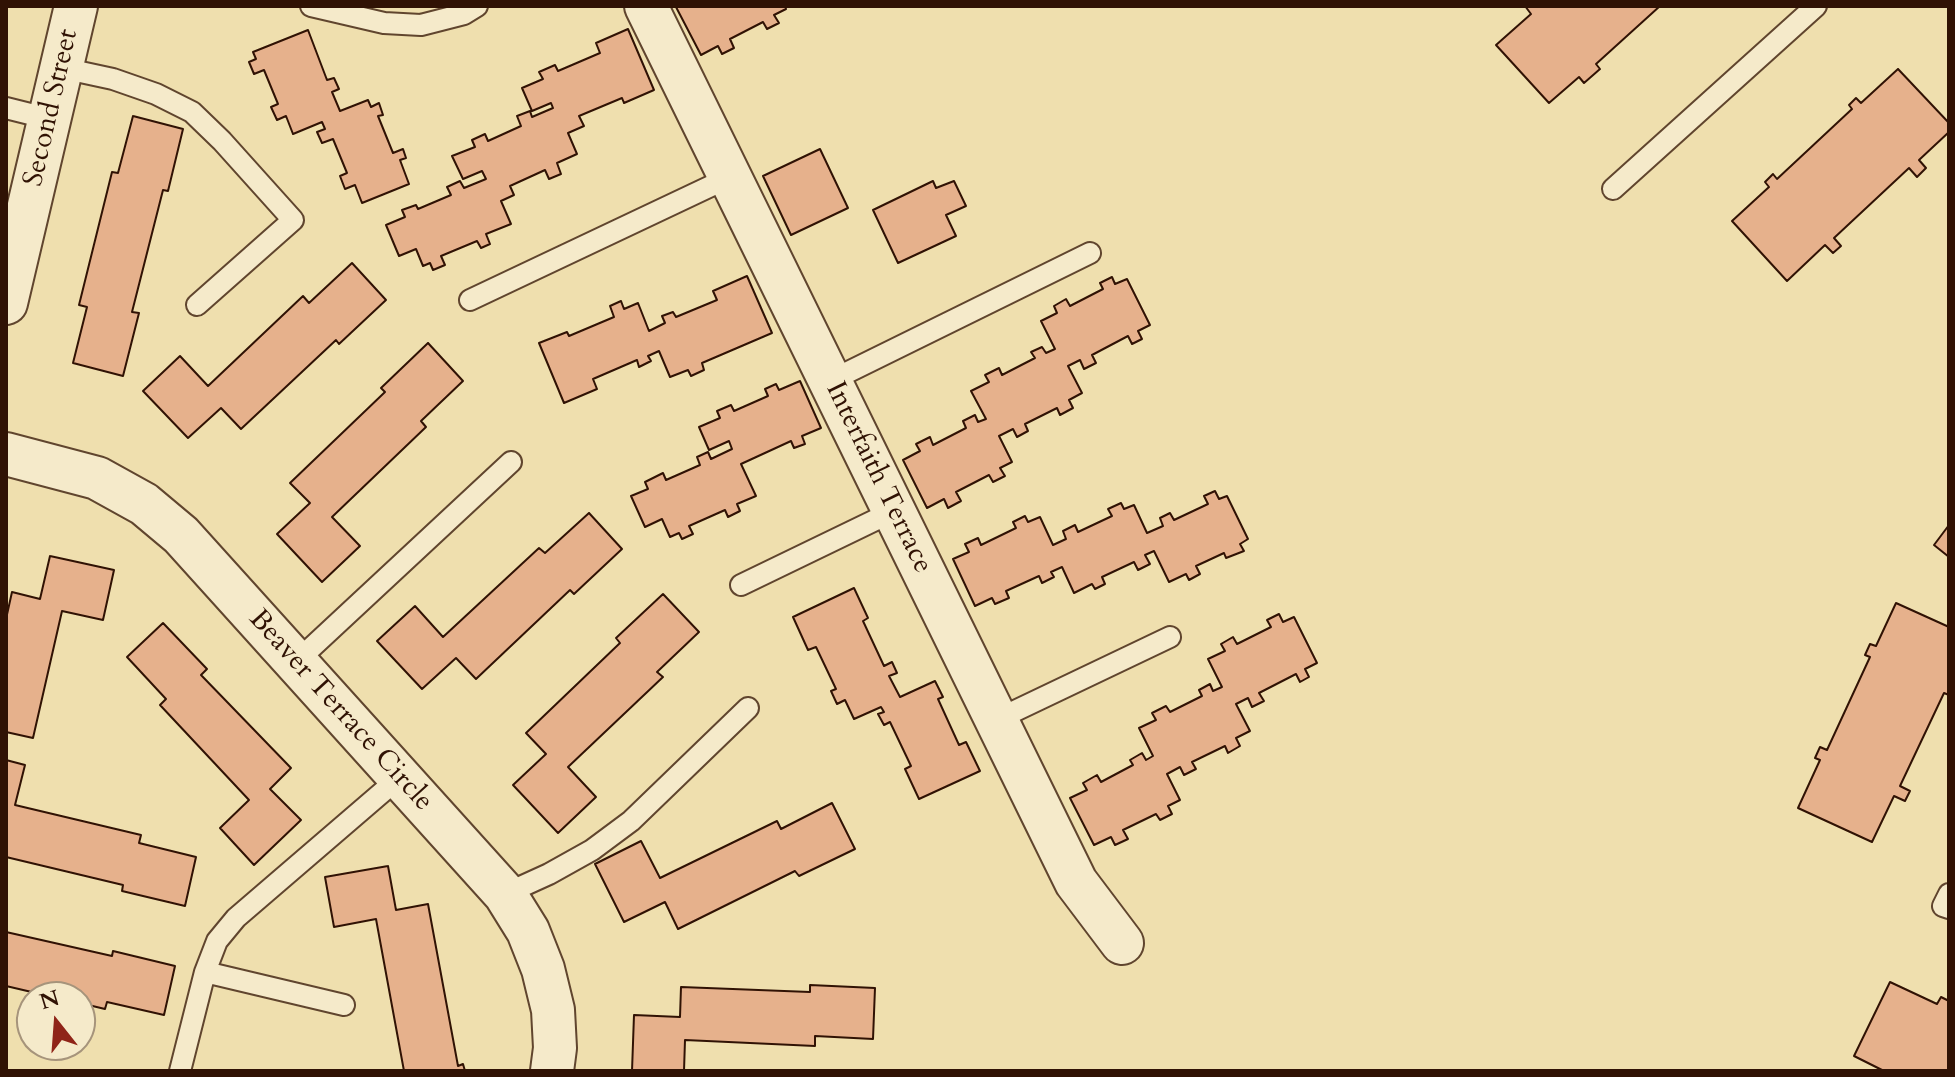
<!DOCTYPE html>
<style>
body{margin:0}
#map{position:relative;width:1955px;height:1077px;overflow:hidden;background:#efdfae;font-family:Cardo,serif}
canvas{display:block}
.frame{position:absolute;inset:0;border:8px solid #301204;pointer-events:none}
.north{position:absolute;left:16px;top:981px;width:80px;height:80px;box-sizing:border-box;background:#f5eaca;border:2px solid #a6947b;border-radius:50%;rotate:343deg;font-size:22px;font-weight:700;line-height:32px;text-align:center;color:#301204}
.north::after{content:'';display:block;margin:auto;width:28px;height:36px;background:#8f2418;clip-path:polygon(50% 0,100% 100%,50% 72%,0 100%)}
</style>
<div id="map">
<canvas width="1955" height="1077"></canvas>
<div class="frame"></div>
<div class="north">N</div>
</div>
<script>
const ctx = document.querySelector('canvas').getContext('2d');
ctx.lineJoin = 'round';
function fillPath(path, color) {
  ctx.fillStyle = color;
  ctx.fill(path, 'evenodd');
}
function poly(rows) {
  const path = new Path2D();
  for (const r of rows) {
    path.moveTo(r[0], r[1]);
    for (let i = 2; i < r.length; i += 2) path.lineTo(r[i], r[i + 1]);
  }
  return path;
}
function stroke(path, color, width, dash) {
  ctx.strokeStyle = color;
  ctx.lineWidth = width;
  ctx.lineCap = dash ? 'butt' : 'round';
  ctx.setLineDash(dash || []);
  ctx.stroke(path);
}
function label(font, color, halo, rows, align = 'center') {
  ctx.font = font + ' Cardo,serif';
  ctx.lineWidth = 6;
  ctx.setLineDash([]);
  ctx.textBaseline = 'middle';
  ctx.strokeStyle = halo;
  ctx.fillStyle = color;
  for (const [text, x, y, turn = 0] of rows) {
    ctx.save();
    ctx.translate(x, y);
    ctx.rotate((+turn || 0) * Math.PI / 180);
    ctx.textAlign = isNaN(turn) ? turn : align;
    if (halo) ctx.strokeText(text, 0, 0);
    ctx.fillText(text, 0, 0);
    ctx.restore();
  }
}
const building = poly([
 [785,6,786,9,774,15,779,23,767,29,763,22,730,39,734,48,722,54,718,46,701,55,676,7,785,6],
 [1660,6,1596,64,1600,69,1584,83,1579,77,1549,103,1496,45,1531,14,1525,6,1660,6],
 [628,29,654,90,624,103,622,98,579,116,584,126,568,133,577,154,557,163,561,174,549,179,545,170,510,186,514,195,501,201,511,224,486,234,490,244,481,248,477,241,441,256,445,265,433,270,430,263,423,266,416,249,399,256,386,225,405,217,402,210,416,205,418,209,451,195,447,187,460,181,464,188,486,179,482,171,463,179,452,156,475,147,472,140,485,134,488,141,521,126,517,116,530,111,532,117,553,108,551,103,532,111,522,88,543,79,539,72,555,65,558,71,600,53,596,43,628,29],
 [308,30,327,80,334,78,339,89,332,92,340,111,368,100,371,107,379,103,383,115,378,116,393,153,403,149,406,158,400,160,409,184,362,203,355,185,345,189,340,176,347,173,333,139,322,143,317,132,325,129,322,122,293,134,286,116,277,120,271,107,278,104,264,70,254,74,249,62,256,59,253,52,308,30],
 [1898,69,1949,123,1949,132,1919,160,1926,168,1917,177,1909,168,1834,238,1841,246,1833,253,1825,245,1787,281,1732,221,1769,187,1765,182,1773,174,1777,179,1852,109,1849,105,1856,98,1861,103,1898,69],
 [133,116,183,129,168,191,163,190,132,312,139,313,123,376,73,363,87,307,79,305,112,172,118,173,133,116],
 [820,149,848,208,791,235,763,176,820,149],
 [933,181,936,188,954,181,966,206,946,215,956,236,898,263,873,210,933,181],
 [352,263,386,300,339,344,336,340,241,429,221,408,188,438,143,391,180,356,208,386,303,296,309,303,352,263],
 [747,276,772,333,702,363,704,370,691,376,688,370,670,377,659,351,648,356,651,361,639,367,637,360,593,379,597,389,564,403,539,343,567,332,569,336,614,317,610,306,621,301,624,309,638,303,649,331,665,323,662,316,673,312,676,317,717,300,713,291,747,276],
 [1112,277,1115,284,1127,279,1150,325,1138,331,1142,339,1132,344,1128,336,1092,355,1096,363,1084,369,1080,360,1068,366,1082,393,1069,400,1073,408,1060,415,1057,408,1025,424,1028,431,1017,437,1013,429,999,436,1012,462,1000,468,1005,476,993,482,989,475,956,492,961,501,948,508,944,499,927,508,903,460,920,451,916,444,930,437,933,445,966,428,963,421,975,415,978,422,986,419,971,391,989,382,985,375,999,368,1002,375,1035,358,1031,352,1042,347,1046,353,1055,349,1041,321,1057,313,1054,306,1066,299,1070,306,1103,289,1100,283,1112,277],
 [428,343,463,381,421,421,426,427,332,517,360,546,322,582,277,534,310,503,290,483,385,392,381,388,428,343],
 [800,381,821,428,802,436,805,444,794,448,791,441,741,464,756,496,737,504,740,511,728,517,725,510,689,526,693,534,682,539,679,533,670,537,662,519,645,527,631,496,648,489,645,482,663,473,666,480,700,465,697,457,708,452,711,459,732,449,729,441,709,450,699,427,720,418,717,411,731,405,734,411,768,396,765,389,776,384,779,390,800,381],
 [1215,491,1219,499,1227,496,1248,539,1240,544,1244,551,1226,558,1224,553,1196,566,1200,574,1189,580,1186,574,1169,582,1154,551,1145,555,1150,564,1138,570,1134,562,1102,577,1105,584,1095,589,1092,584,1074,593,1062,567,1051,572,1054,577,1042,583,1039,576,1006,591,1009,598,995,604,992,598,975,606,953,559,969,552,965,544,978,538,981,545,1016,528,1013,522,1025,516,1028,522,1040,517,1053,545,1066,539,1063,531,1075,525,1078,532,1112,516,1108,509,1121,503,1124,509,1134,505,1147,533,1163,526,1160,518,1170,513,1174,520,1208,504,1204,496,1215,491],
 [589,513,622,549,574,594,570,590,476,679,456,658,422,689,377,641,415,606,443,637,539,548,545,553,589,513],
 [1949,525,1949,557,1934,545,1949,525],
 [50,556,114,570,103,620,62,611,33,738,6,732,6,619,12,592,40,599,50,556],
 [854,588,868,618,863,621,884,666,892,662,897,673,889,676,900,697,935,681,943,697,938,699,959,745,966,742,980,771,919,799,905,769,911,766,890,722,884,725,878,714,884,712,881,707,854,719,845,700,837,704,831,691,836,689,816,647,808,650,793,617,854,588],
 [663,594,699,632,657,672,663,677,568,767,596,797,558,833,513,785,546,754,526,733,620,643,616,638,663,594],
 [1896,603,1949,627,1949,695,1944,693,1900,786,1910,791,1905,801,1894,796,1872,842,1798,808,1820,760,1815,758,1820,747,1827,750,1870,657,1865,655,1870,644,1876,646,1896,603],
 [1279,614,1283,622,1294,617,1317,663,1305,669,1309,677,1300,682,1296,674,1259,693,1264,701,1252,707,1248,698,1236,704,1250,731,1236,738,1240,746,1228,753,1225,746,1192,762,1196,769,1184,775,1180,767,1167,774,1180,800,1168,806,1172,814,1160,820,1156,814,1123,830,1128,839,1115,845,1111,837,1094,845,1070,798,1087,790,1083,783,1097,775,1101,782,1133,765,1130,760,1142,753,1146,760,1153,756,1139,728,1156,720,1152,713,1166,706,1170,712,1202,696,1199,690,1210,684,1213,691,1222,687,1208,659,1225,651,1221,644,1233,637,1237,644,1271,627,1267,620,1279,614],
 [163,623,207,669,201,675,291,768,270,789,301,820,254,865,220,828,249,800,160,705,166,699,127,657,163,623],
 [6,760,25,765,15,805,141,835,139,843,196,857,185,906,122,891,123,885,6,857,6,760],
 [832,803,855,849,799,876,795,871,678,929,665,902,624,922,595,864,641,841,660,878,777,821,781,829,832,803],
 [388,866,396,910,428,904,458,1066,463,1064,465,1071,404,1071,376,919,334,927,325,877,388,866],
 [6,932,112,956,113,951,175,966,164,1015,107,1002,105,1009,80,1003,80,997,53,997,6,986,6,932],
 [1890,982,1937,1004,1941,997,1949,1001,1949,1071,1884,1071,1854,1056,1890,982],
 [810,985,875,988,873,1039,815,1036,815,1046,685,1040,684,1071,632,1071,634,1015,680,1017,681,987,810,992,810,985]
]);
const service = poly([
 [311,6,384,23,421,25,464,14,477,6],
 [62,68,113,79,156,94,192,112,222,141,293,220,197,305],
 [6,108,50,119],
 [1613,189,1816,6],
 [470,300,730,177],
 [830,381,1090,253],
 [741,585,894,511],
 [296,662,511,462],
 [996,720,1170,637],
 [505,894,549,874,592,850,631,821,748,708],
 [1949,894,1943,906,1949,908],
 [205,972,344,1005],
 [180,1071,205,972,217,941,236,918,400,777]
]);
const minor = poly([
 [646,6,1076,882,1122,943],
 [6,303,76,6],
 [6,454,97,478,144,504,181,535,505,894,528,931,543,969,553,1010,555,1048,552,1071]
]);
const streetNames = [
 ["Second Street",52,108,-77],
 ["Interfaith Terrace",878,478,64],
 ["Beaver Terrace Circle",340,711,48]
];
fillPath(building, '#e6b18c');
stroke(building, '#301204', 2);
stroke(service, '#60452e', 24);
stroke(minor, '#60452e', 46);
stroke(service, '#f5eaca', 20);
stroke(minor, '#f5eaca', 42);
label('28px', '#301204', '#f5eaca', streetNames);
</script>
